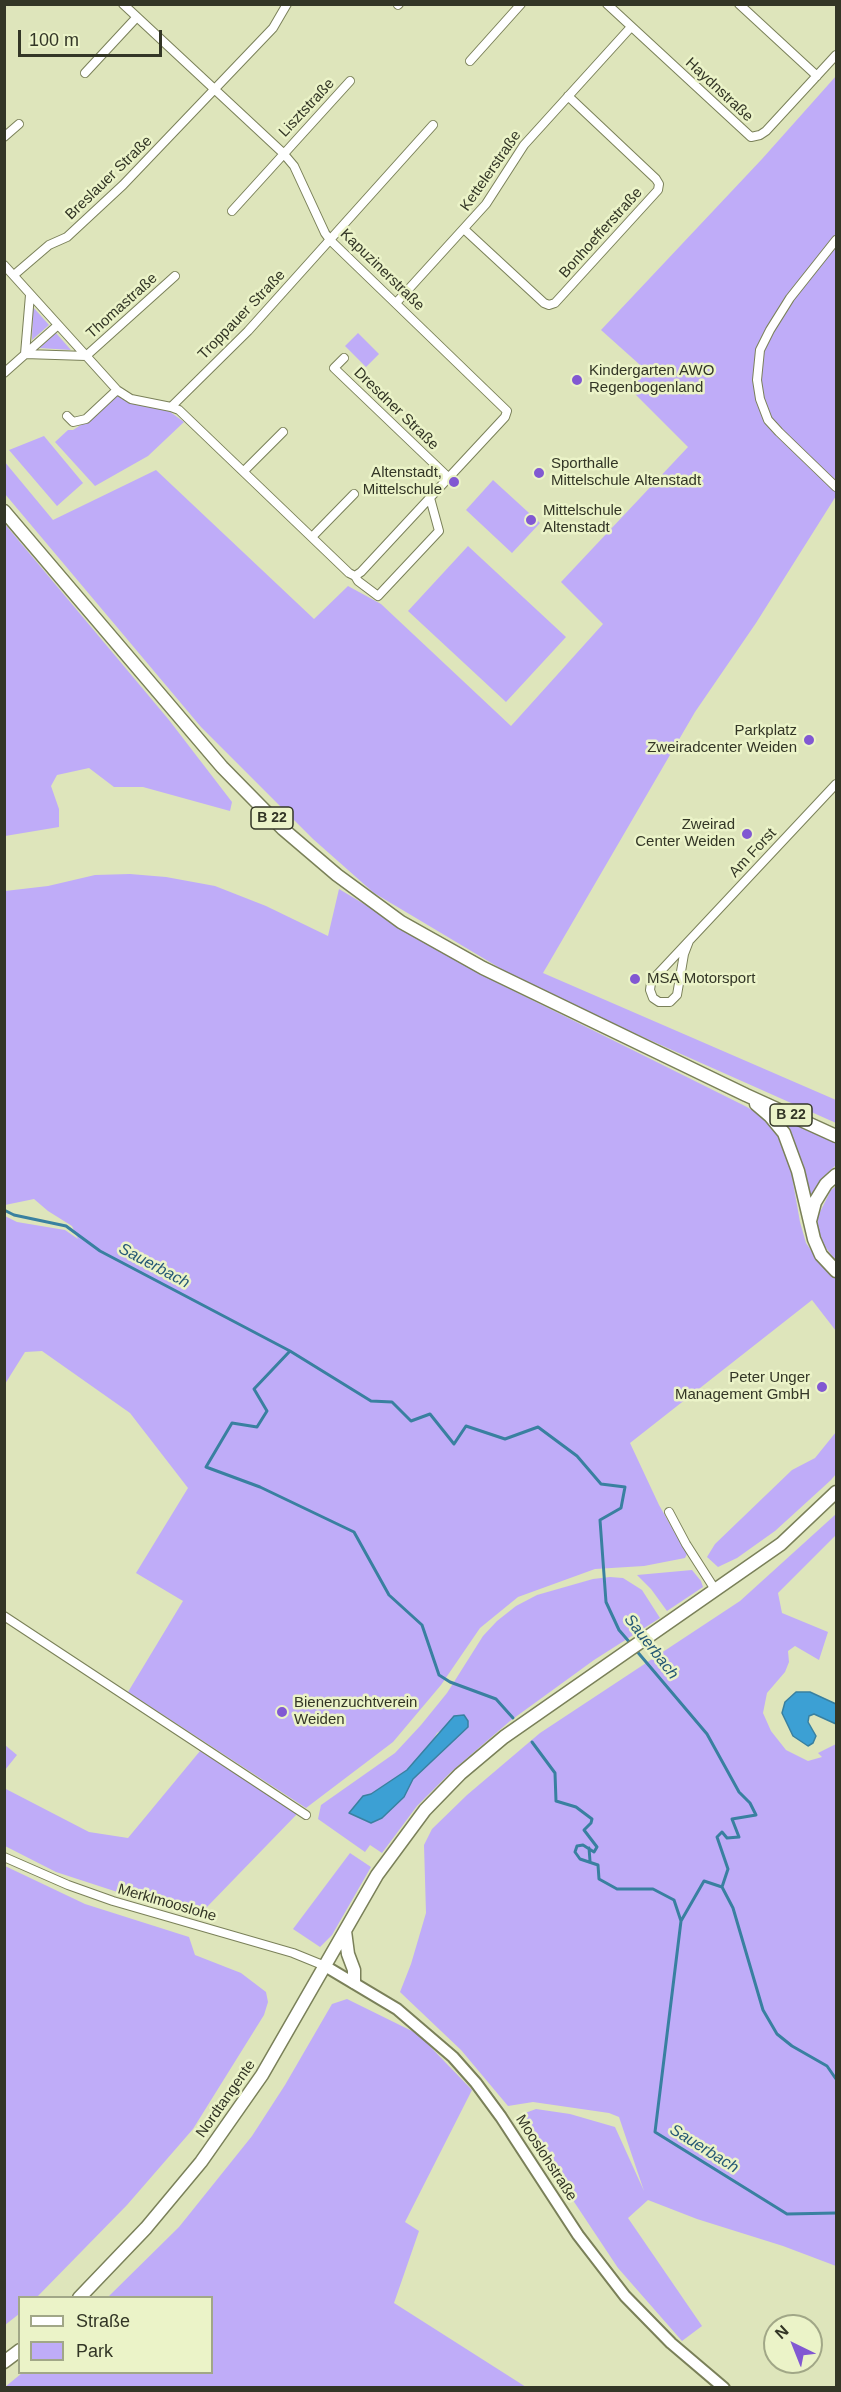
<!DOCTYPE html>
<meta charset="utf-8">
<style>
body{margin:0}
#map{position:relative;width:841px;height:2392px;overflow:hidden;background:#dee5bb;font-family:Arial,sans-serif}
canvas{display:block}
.frame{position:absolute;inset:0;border:6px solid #333626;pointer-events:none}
.legend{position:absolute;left:18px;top:2296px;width:195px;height:78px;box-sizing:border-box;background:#ebf3c8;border:2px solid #a1a787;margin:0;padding:8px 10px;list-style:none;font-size:18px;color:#333626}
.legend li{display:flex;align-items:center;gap:12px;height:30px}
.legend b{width:30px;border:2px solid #a1a787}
.north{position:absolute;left:763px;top:2314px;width:60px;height:60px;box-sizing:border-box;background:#ebf3c8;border:2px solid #a1a787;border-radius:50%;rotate:317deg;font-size:16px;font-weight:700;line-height:24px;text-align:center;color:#333626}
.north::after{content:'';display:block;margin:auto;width:21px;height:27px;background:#8158d2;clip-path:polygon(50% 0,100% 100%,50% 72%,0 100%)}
.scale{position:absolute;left:18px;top:30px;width:144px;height:27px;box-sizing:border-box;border:3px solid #333626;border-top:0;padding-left:8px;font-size:18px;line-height:21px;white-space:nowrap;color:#333626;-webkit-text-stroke:4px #ebf3c8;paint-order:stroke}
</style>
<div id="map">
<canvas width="841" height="2392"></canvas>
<div class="frame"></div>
<ul class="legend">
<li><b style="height:8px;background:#fff"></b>Straße</li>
<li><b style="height:16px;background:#bfacf8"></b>Park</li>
</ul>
<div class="north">N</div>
<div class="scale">100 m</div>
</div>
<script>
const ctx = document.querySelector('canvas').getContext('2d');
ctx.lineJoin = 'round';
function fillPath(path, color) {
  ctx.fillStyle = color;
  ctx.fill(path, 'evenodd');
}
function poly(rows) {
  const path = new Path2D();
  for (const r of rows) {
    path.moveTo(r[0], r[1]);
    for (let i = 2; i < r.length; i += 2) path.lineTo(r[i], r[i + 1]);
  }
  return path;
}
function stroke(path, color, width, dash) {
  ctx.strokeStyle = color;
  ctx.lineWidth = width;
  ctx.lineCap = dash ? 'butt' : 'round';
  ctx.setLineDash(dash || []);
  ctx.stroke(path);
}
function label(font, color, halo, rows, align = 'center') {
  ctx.font = font + ' Arial,sans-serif';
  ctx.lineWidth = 5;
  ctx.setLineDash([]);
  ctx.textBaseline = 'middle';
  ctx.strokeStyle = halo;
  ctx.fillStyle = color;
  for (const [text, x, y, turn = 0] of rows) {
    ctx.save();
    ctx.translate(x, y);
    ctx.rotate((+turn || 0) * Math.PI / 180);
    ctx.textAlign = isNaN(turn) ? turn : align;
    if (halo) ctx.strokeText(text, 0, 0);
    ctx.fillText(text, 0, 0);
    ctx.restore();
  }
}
const green = poly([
 [836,76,836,496,756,623,695,712,543,973,836,1100,836,1123,535,989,374,893,313,839,201,727,5,494,4,461,53,520,156,470,314,619,348,586,381,604,511,726,603,624,561,582,688,447,634,393,639,364,601,330,762,159],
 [33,307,49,325,32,340],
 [56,333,71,350,39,348],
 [358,333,379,354,366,367,345,346],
 [116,395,130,403,169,411,184,422,148,456,95,486,55,442,68,430,73,430,89,420],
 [44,436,83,483,57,506,9,450],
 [493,480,540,523,512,553,466,510],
 [4,523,169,720,232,802,230,811,143,787,114,787,89,768,57,775,51,786,59,809,59,827,5,836],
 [468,546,566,637,506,702,408,611],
 [130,874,166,877,215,886,266,906,328,936,339,889,486,977,747,1107,769,1121,778,1137,791,1171,800,1222,806,1243,819,1262,836,1277,836,1331,812,1300,630,1443,659,1505,687,1554,685,1558,644,1566,595,1569,518,1597,480,1628,441,1685,393,1742,306,1808,128,1692,183,1601,136,1573,188,1488,130,1413,42,1351,25,1352,5,1384,5,1216,17,1222,65,1230,78,1239,72,1226,48,1211,34,1199,5,1205,5,891,48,886,95,875],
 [780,1117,836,1142,836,1165,821,1179,809,1200,803,1167],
 [836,1186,836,1261,820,1240,817,1218,831,1190],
 [836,1432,836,1474,831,1480,775,1531,737,1558,718,1567,707,1557,715,1544,792,1470,815,1458],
 [836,1514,836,1535,778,1593,782,1613,828,1632,819,1660,795,1646,788,1651,789,1662,785,1672,767,1693,763,1713,771,1731,786,1750,808,1761,822,1757,818,1753,836,1744,836,2266,783,2246,697,2219,648,2200,628,2218,702,2326,682,2341,618,2268,517,2116,536,2109,570,2114,615,2127,644,2191,619,2117,609,2113,533,2102,508,2106,461,2050,400,1992,411,1964,426,1913,424,1845,432,1829,467,1795,540,1733,740,1601],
 [692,1570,701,1581,703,1587,667,1611,651,1589,637,1575],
 [610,1577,623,1578,642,1590,660,1618,594,1660,510,1721,451,1772,417,1806,382,1853,370,1845,365,1852,318,1819,321,1805,395,1753,421,1725,447,1693,483,1636,497,1621,516,1606,537,1595,593,1579],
 [464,1715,468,1720,468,1727,413,1779,404,1797,382,1818,349,1813,363,1796,371,1794,407,1770,428,1748,437,1733],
 [5,1745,17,1755,5,1770],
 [200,1751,298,1813,206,1908,188,1915,56,1872,5,1846,4,1788,89,1832,128,1838],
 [350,1853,371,1867,332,1935,320,1947,293,1929],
 [5,1866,85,1904,189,1937,195,1955,241,1973,266,1992,268,2002,264,2015,193,2129,127,2205,37,2297,20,2298,19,2314,5,2325],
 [347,1999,418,2034,472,2090,405,2222,419,2231,394,2303,526,2387,5,2387,22,2373,212,2372,212,2298,108,2297,179,2227,252,2136,285,2085,332,2004]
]);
const water = poly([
 [796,1692,810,1692,836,1704,836,1724,814,1714,809,1716,808,1722,816,1736,813,1743,808,1746,793,1736,782,1713,785,1702,796,1692],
 [464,1715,468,1721,468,1727,413,1779,404,1797,382,1818,371,1823,349,1813,363,1796,371,1794,407,1770,454,1716,464,1715]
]);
const stream = poly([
 [4,1210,14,1215,66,1226,100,1251,290,1351,371,1401,392,1402,411,1421,430,1414,454,1444,466,1426,505,1439,538,1427,577,1456,601,1484,625,1487,621,1508,600,1520,606,1602,619,1630,631,1644],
 [290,1351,254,1389,267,1411,257,1427,232,1423,206,1467,260,1487,354,1532,389,1595,422,1625,439,1675,450,1682,496,1699,513,1718],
 [635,1649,707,1734,739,1792,750,1803,756,1815,732,1819,739,1837,727,1838,722,1832,717,1837,728,1869,722,1887,704,1881,681,1921,655,2132,787,2214,836,2213],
 [532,1742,555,1773,556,1801,576,1807,592,1819,591,1823,584,1830,597,1847,594,1852,583,1845,577,1846,575,1852,580,1859,598,1865,599,1879,617,1889,653,1889,674,1900,681,1921],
 [589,1848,590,1861],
 [722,1887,733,1908,763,2010,777,2034,792,2046,827,2066,836,2079]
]);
const street = poly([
 [123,4,283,153,294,166,325,233,330,240,507,411,505,417,361,572,355,576,358,581,378,596,439,531,430,498],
 [607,4,751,137,760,135,766,131,836,55],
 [739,4,817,76],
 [398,5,399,4],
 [470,61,521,4],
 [85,73,136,18],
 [4,137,19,124],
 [232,211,350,81],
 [465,230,544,303,549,305,555,303,658,190,659,184,656,179,568,96],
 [836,240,790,298,770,330,760,350,757,380,760,399,768,420,779,432,836,487],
 [4,265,117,390,131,399,171,407,179,410,349,573,355,576],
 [14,275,49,245,67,237,123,185,273,28,287,4],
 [30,295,25,354,86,356,175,276],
 [396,303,486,204,524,145,631,27],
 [344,358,334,368,449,478],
 [4,373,58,325],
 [171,407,248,331,433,125],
 [67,416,73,422,86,419,117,390],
 [244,471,283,432],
 [312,537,354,494],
 [689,941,684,954,677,995,670,1002,659,1002,653,998,650,990,651,983,656,976,836,784],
 [669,1512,686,1544,716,1591],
 [4,1616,306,1815],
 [4,1857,68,1885,113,1901,293,1953,325,1966]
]);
const secondary = poly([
 [325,1966,397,2009,453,2057,476,2083,501,2117,578,2235,625,2296,671,2343,724,2388]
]);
const primary = poly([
 [4,511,222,767,283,829,337,875,401,922,483,968,746,1095,836,1136],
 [756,1104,770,1116,784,1133,798,1171,814,1239,821,1255,836,1271],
 [810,1221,815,1202,826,1184,836,1175],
 [345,1931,348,1954,354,1970,354,1982],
 [79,2298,146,2228,201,2162,262,2075,377,1875,425,1810,460,1774,504,1737,781,1544,836,1492],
 [4,2362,20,2350]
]);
const markers = [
 [577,380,6,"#8158d2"],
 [539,473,6,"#8158d2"],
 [454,482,6,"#8158d2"],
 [531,520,6,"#8158d2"],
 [809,740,6,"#8158d2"],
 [747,834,6,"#8158d2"],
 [635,979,6,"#8158d2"],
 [822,1387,6,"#8158d2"],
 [282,1712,6,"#8158d2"]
];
const shields = [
 [272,818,42],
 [791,1115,42]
];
const shieldNames = [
 ["B 22",272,818],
 ["B 22",791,1115]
];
const streetNames = [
 ["Haydnstraße",719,90,43],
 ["Lisztstraße",307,108,-47],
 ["Kettelerstraße",491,171,-55],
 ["Breslauer Straße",109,178,-44],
 ["Bonhoefferstraße",601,233,-48],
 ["Kapuzinerstraße",382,270,44],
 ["Thomastraße",122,306,-42],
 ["Troppauer Straße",242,315,-46],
 ["Dresdner Straße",396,409,44],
 ["Am Forst",753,853,-47],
 ["Merklmooslohe",167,1903,16],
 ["Nordtangente",226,2099,-55],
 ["Mooslohstraße",546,2158,57]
];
const poiNames = [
 ["Kindergarten AWO",589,371],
 ["Regenbogenland",589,388],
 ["Sporthalle",551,464],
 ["Mittelschule Altenstadt",551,481],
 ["Altenstadt,",442,473,"right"],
 ["Mittelschule",442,490,"right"],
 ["Mittelschule",543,511],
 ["Altenstadt",543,528],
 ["Parkplatz",797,731,"right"],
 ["Zweiradcenter Weiden",797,748,"right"],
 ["Zweirad",735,825,"right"],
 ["Center Weiden",735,842,"right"],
 ["MSA Motorsport",647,979],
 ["Peter Unger",810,1378,"right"],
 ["Management GmbH",810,1395,"right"],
 ["Bienenzuchtverein",294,1703],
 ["Weiden",294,1720]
];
const waterNames = [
 ["Sauerbach",154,1266,28],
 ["Sauerbach",651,1647,52],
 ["Sauerbach",704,2149,32]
];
fillPath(green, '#bfacf8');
fillPath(water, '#3ca0d4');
stroke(water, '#3980a0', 1.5);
stroke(stream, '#3980a0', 3);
stroke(street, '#7a8059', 10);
stroke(secondary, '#7a8059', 14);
stroke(primary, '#7a8059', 15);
stroke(street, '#fff', 8);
stroke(secondary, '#fff', 10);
stroke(primary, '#fff', 12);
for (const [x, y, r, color] of markers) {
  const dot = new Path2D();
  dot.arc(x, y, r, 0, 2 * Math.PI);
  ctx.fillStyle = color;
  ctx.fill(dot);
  stroke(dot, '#ebf3c8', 2);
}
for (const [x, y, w] of shields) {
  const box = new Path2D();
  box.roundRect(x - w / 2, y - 11, w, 22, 4.5);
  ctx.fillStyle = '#ebf3c8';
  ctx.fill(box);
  stroke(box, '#333626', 1.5);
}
label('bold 14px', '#333626', null, shieldNames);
label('15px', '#333626', '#ebf3c8', streetNames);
label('15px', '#333626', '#ebf3c8', poiNames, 'left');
label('italic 16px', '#265975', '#ebf3c8', waterNames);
</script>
